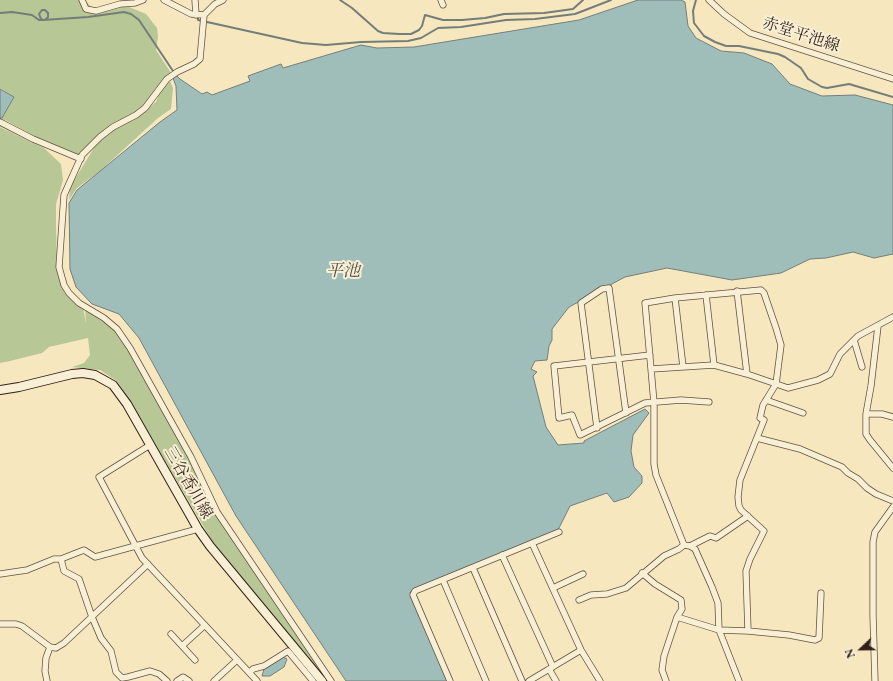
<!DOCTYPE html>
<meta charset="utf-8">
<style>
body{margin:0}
#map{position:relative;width:893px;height:681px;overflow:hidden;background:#f6e7bf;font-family:"EB Garamond",serif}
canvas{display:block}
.north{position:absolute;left:841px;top:629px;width:40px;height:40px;-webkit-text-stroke:3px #f9efd5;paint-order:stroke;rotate:248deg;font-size:11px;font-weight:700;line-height:16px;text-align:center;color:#311f19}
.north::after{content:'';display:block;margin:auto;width:14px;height:18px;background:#311f19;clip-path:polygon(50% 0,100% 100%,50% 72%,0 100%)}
</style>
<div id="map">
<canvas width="893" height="681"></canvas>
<div class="north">N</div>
</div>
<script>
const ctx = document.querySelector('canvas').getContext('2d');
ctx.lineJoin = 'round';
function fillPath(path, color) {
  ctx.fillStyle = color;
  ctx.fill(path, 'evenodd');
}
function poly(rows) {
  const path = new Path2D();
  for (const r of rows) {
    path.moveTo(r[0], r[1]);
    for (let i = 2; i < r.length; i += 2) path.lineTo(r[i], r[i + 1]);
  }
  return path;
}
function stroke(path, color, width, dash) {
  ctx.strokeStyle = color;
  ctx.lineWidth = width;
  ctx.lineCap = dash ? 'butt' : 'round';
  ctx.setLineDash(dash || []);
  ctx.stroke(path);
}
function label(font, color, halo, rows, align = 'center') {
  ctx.font = font + ' "EB Garamond","Noto Serif JP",serif';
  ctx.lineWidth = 4;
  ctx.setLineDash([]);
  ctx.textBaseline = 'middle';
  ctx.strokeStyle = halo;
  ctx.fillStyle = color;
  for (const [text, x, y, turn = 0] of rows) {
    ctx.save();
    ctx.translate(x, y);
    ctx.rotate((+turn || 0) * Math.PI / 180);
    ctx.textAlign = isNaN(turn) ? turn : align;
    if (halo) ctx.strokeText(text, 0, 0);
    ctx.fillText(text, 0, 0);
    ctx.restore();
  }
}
const green = poly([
 [0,0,85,0,92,8,105,10,124,5,146,14,157,28,158,37,156,50,171,73,156,88,145,106,136,112,120,122,111,124,97,136,74,160,53,146,5,120,0,127,44,148,61,164,63,180,56,204,56,226,57,266,59,277,63,288,83,307,86,324,85,307,116,329,129,349,190,458,215,509,326,679,218,551,133,406,117,381,100,370,72,367,84,363,90,355,88,338,49,347,42,353,10,361,0,363,0,113,4,115,14,97,0,88],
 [170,81,173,88,171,109,158,118,101,170,77,188,69,200,70,187,97,143,110,131,128,122,156,102,161,89]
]);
const water = poly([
 [638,0,681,0,685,2,688,26,696,38,721,51,744,53,772,64,790,84,822,96,855,95,893,105,893,254,874,258,853,252,826,258,810,259,781,273,732,280,667,268,625,277,569,307,552,329,552,340,549,346,547,360,535,361,531,369,537,372,533,376,546,427,558,445,584,443,584,441,645,409,649,413,633,435,631,451,634,467,642,476,642,483,629,497,614,502,607,493,570,506,558,530,410,592,447,681,346,681,236,516,139,338,119,314,92,304,76,287,70,269,69,203,77,190,160,122,177,110,176,86,173,78,177,76,180,79,202,94,207,92,212,95,250,81,248,76,281,64,283,68,361,45,377,48,414,47,579,20,638,0],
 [0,89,14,97,2,118,0,118,0,89],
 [283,657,287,659,284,667,270,676,262,676,264,669,283,657]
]);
const stream = poly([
 [340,0,352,8,378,31,383,33,399,34,411,34,419,30,422,26,425,15,443,20,462,20,485,18,504,14,544,13,573,9,583,0],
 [696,0,693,11,694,23,704,36,715,42,726,46,739,46,778,54,785,57,801,68,808,79,822,87,827,88,849,84,893,97],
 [0,13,12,12,32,15,39,20,43,20,88,17,124,12,131,14,139,20,173,71],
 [198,15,198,20,302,43,326,45,361,42,408,41,421,38,438,28,461,27,506,20,535,19,575,14,611,0],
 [43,20,41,19,39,14,42,10,45,10,48,13,48,17,45,20]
]);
const minor = poly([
 [82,0,86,9,96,11,120,4,135,3,143,0],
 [164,0,191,14,204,15],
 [195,0,196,15],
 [223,0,215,4,204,15,200,59,194,64,177,72,167,79,145,108,136,115,113,127,100,137,82,155,64,195,59,267,64,285,69,293,79,303,104,318,117,329,130,348,191,457,217,512,331,681],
 [441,0,443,5],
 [709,0,724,14,750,33,893,79],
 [0,122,33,139,81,159],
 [737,291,747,374],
 [706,295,714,365],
 [675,298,683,367],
 [878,326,871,386,866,414,866,434,870,440,893,468],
 [854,340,862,367],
 [650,355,554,366,559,418,572,415,580,435,645,403,681,400,709,402],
 [651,369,714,365,747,374,788,388,818,380,830,374,840,354,858,336,893,317],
 [766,400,803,413],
 [866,414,882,414,893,417],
 [597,428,581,303,602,289,609,288,626,413],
 [757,438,800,449,842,467,848,473,858,479,867,488,876,494,893,501],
 [150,445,99,477,142,558,257,681],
 [532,543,581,650,600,681],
 [690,546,710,536,716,538,748,516],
 [502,555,553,667],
 [473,568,522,681],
 [642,573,655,584,681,600,682,609,677,617,664,656,662,670,666,681],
 [0,574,27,570,54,559,61,559],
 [443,580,486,681],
 [553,588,583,574],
 [579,600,591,595,607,594,626,588,664,556,679,549,684,545],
 [677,617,719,630,748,631,789,635,815,640,819,638,821,593],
 [0,624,16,624,22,626,50,647,56,648,64,643,148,564],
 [171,634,195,660],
 [182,646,205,625],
 [549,669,556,681],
 [250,672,253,669,264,666,288,651,313,681],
 [47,681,45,671,46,658,50,647],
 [167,681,159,674,150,671,128,677,122,678,116,672,111,651,101,638,92,617,79,579,64,571,61,559,84,550,95,557,198,529],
 [177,681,183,677,189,681],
 [214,681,237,660],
 [450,681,413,595,415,591,559,532],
 [529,681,581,650],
 [739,681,719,630,718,603,712,587,695,549,690,546,684,545,656,475,654,464,654,403,651,369,645,303,675,298,761,290,764,293,776,328,781,345,776,384,763,405,760,418,764,420,740,480,738,497,739,506,741,510,764,531,750,559,746,571,748,631],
 [875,681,873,615,873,542,875,532,893,507]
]);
const secondary = poly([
 [0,390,19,387,72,374,83,373,95,375,113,385,127,404,198,529,210,546,322,681]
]);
const streetNames = [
 ["赤堂平池線",801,35,18],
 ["三谷香川線",188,483,60]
];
const waterNames = [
 ["平池",343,271]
];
fillPath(green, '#b7c795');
fillPath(water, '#9fbeba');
stroke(water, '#737e7a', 1);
stroke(stream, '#737e7a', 2);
stroke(minor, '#625142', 7);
stroke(secondary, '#311f19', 10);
stroke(minor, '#f9efd5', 5.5);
stroke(secondary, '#f9efd5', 8);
label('16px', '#311f19', '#f9efd5', streetNames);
label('italic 17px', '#524f49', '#f9efd5', waterNames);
</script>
